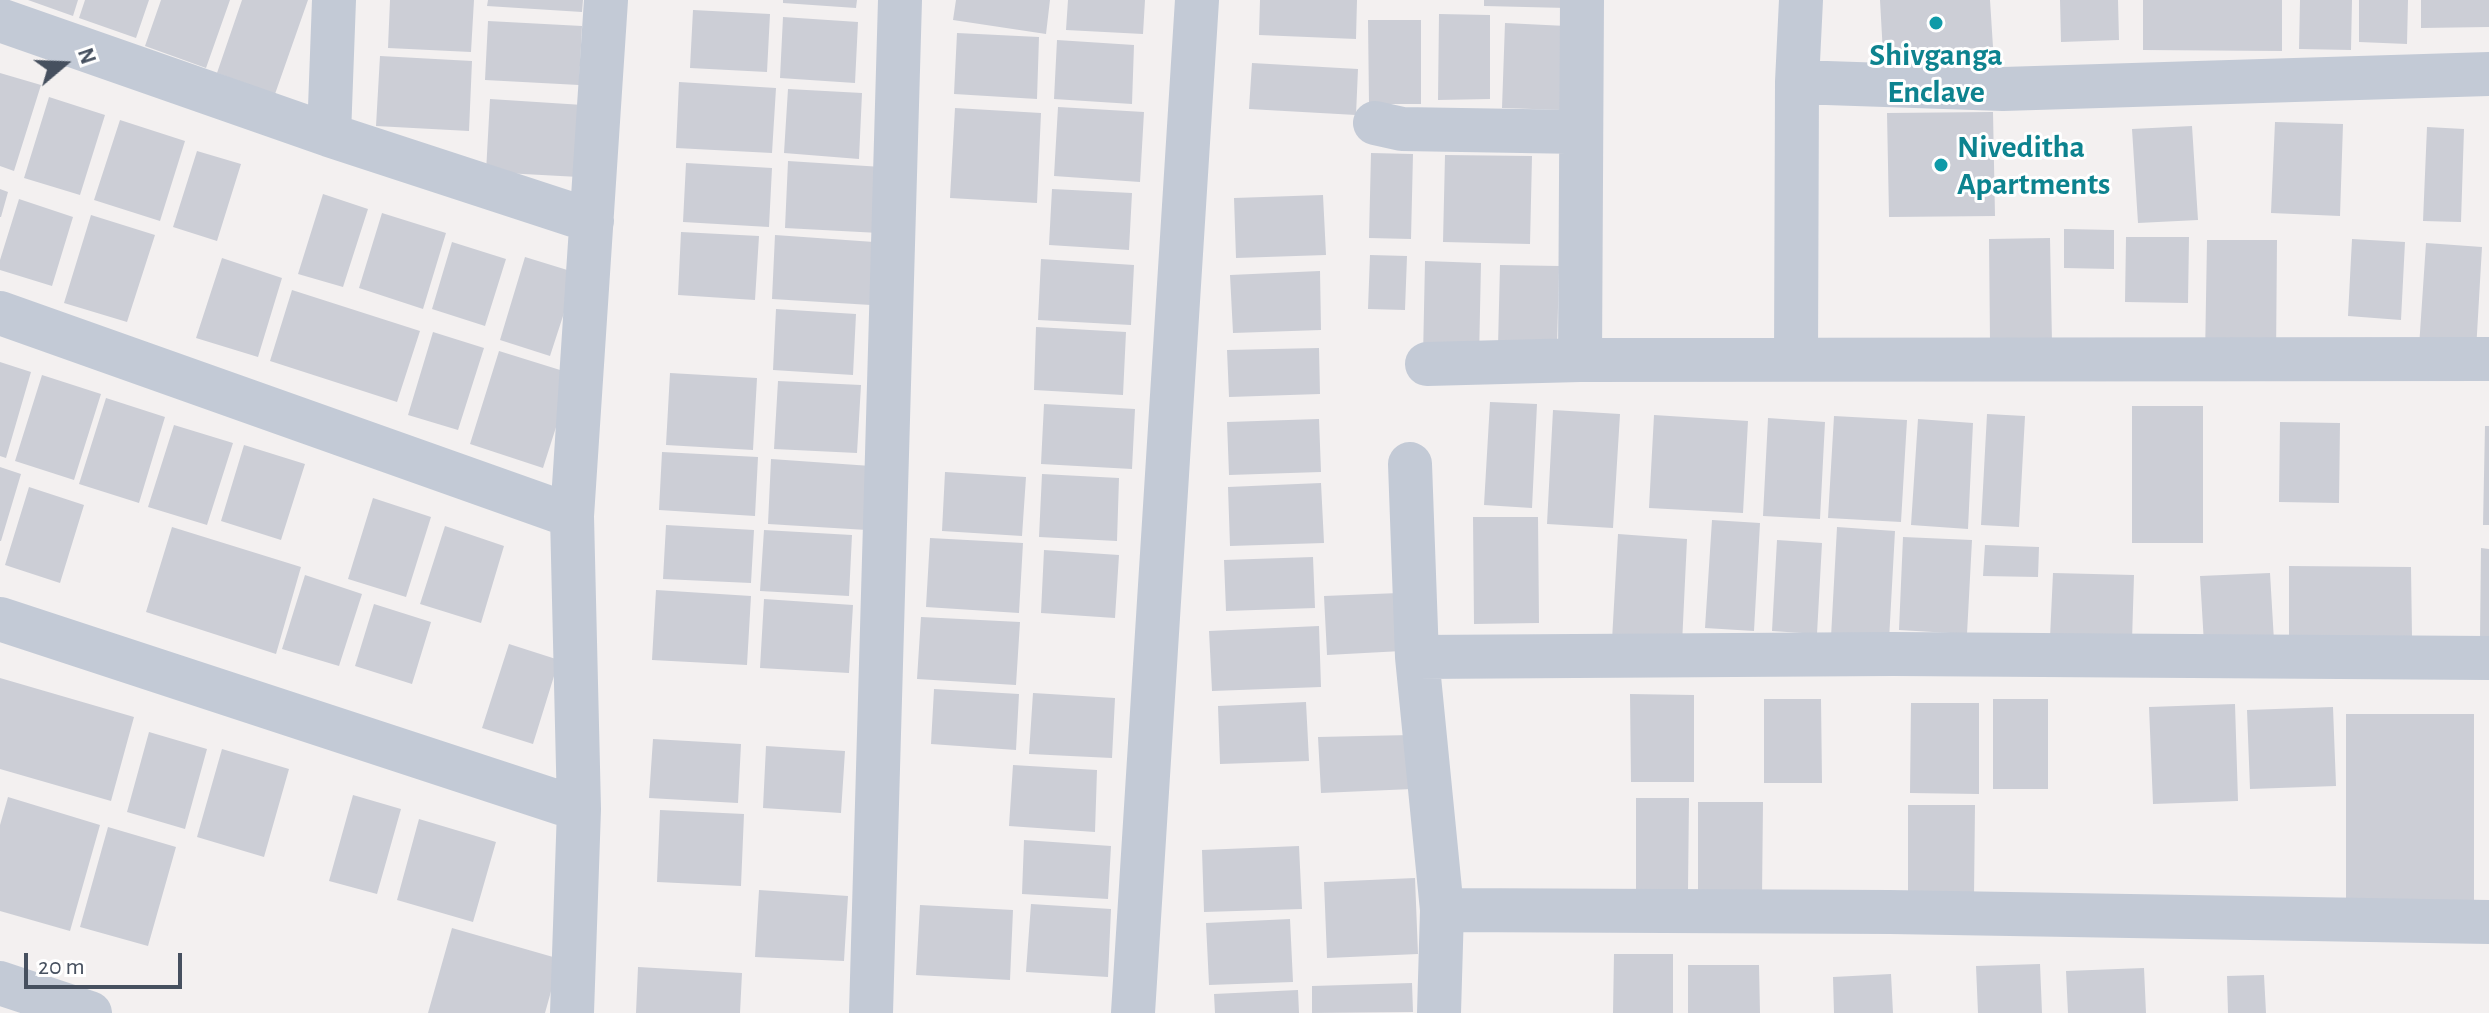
<!DOCTYPE html>
<style>
body{margin:0}
#map{position:relative;width:2489px;height:1013px;overflow:hidden;background:#f3f0f0;font-family:"Alegreya Sans",sans-serif}
canvas{display:block}
.north{position:absolute;left:24px;top:24px;width:80px;height:80px;-webkit-text-stroke:6px #fff;paint-order:stroke;rotate:71deg;font-size:22px;font-weight:700;line-height:32px;text-align:center;color:#46505f}
.north::after{content:'';display:block;margin:auto;width:28px;height:36px;background:#46505f;clip-path:polygon(50% 0,100% 100%,50% 72%,0 100%)}
.scale{position:absolute;left:24px;top:953px;width:158px;height:36px;box-sizing:border-box;border:4px solid #46505f;border-top:0;padding-left:10px;font-size:24px;line-height:28px;white-space:nowrap;color:#46505f;-webkit-text-stroke:6px #fff;paint-order:stroke}
</style>
<div id="map">
<canvas width="2489" height="1013"></canvas>
<div class="north">N</div>
<div class="scale">20 m</div>
</div>
<script>
const ctx = document.querySelector('canvas').getContext('2d');
ctx.lineJoin = 'round';
function fillPath(path, color) {
  ctx.fillStyle = color;
  ctx.fill(path, 'evenodd');
}
function poly(rows) {
  const path = new Path2D();
  for (const r of rows) {
    path.moveTo(r[0], r[1]);
    for (let i = 2; i < r.length; i += 2) path.lineTo(r[i], r[i + 1]);
  }
  return path;
}
function stroke(path, color, width, dash) {
  ctx.strokeStyle = color;
  ctx.lineWidth = width;
  ctx.lineCap = dash ? 'butt' : 'round';
  ctx.setLineDash(dash || []);
  ctx.stroke(path);
}
function label(font, color, halo, rows, align = 'center') {
  ctx.font = font + ' "Alegreya Sans",sans-serif';
  ctx.lineWidth = 6;
  ctx.setLineDash([]);
  ctx.textBaseline = 'middle';
  ctx.strokeStyle = halo;
  ctx.fillStyle = color;
  for (const [text, x, y, turn = 0] of rows) {
    ctx.save();
    ctx.translate(x, y);
    ctx.rotate((+turn || 0) * Math.PI / 180);
    ctx.textAlign = isNaN(turn) ? turn : align;
    if (halo) ctx.strokeText(text, 0, 0);
    ctx.fillText(text, 0, 0);
    ctx.restore();
  }
}
const building = poly([
 [28,0,78,0,73,16],
 [85,0,149,0,136,38,79,18],
 [161,0,230,0,206,68,145,46],
 [242,0,308,0,275,94,217,73],
 [390,0,474,0,471,52,388,48],
 [488,0,583,0,582,12,487,6],
 [783,0,857,0,856,8,783,3],
 [956,0,1050,0,1046,34,953,20],
 [1068,0,1145,0,1143,34,1066,30],
 [1260,0,1357,0,1356,39,1259,35],
 [1484,0,1567,0,1567,8,1484,6],
 [1880,0,1990,0,1993,47,1883,54],
 [2060,0,2118,0,2119,40,2061,42],
 [2143,0,2282,0,2282,51,2143,50],
 [2300,0,2352,0,2351,50,2299,49],
 [2359,0,2408,0,2407,44,2359,42],
 [2421,0,2489,0,2489,27,2421,28],
 [693,10,770,14,767,72,690,68],
 [1439,14,1490,15,1490,99,1438,100],
 [783,17,858,22,855,83,780,78],
 [1368,20,1421,20,1421,104,1369,104],
 [488,21,582,26,579,85,485,80],
 [1505,23,1566,26,1563,110,1502,108],
 [957,33,1039,37,1037,99,954,94],
 [1057,40,1134,45,1132,104,1054,99],
 [380,56,472,61,469,131,376,126],
 [1252,63,1358,69,1356,115,1249,109],
 [0,73,41,85,14,171,0,166],
 [679,82,776,88,772,153,676,148],
 [788,89,862,93,859,159,784,153],
 [49,97,105,115,80,195,24,178],
 [490,99,583,105,579,177,486,172],
 [1058,107,1144,112,1140,182,1054,176],
 [955,108,1041,113,1037,203,950,198],
 [1993,112,1995,216,1889,217,1887,113],
 [120,120,185,141,160,221,94,200],
 [2275,122,2343,124,2340,216,2271,213],
 [2192,126,2198,220,2138,223,2132,129],
 [2427,127,2464,129,2461,222,2423,221],
 [197,151,241,164,217,241,173,227],
 [1371,153,1413,154,1411,239,1369,238],
 [1445,155,1532,156,1530,244,1443,242],
 [788,161,882,167,879,233,785,228],
 [686,163,772,168,769,227,683,222],
 [0,189,8,192,1,217,0,217],
 [1052,189,1132,193,1129,250,1049,245],
 [323,194,368,209,343,287,298,274],
 [1323,195,1326,255,1236,258,1234,198],
 [19,199,73,217,52,286,0,270,0,260],
 [382,213,446,233,423,309,359,288],
 [91,215,155,235,127,322,64,303],
 [2064,229,2114,230,2114,269,2064,268],
 [681,232,759,236,755,300,678,295],
 [775,235,874,242,871,305,772,299],
 [2126,237,2189,237,2188,303,2125,302],
 [2050,238,2052,343,1990,343,1989,239],
 [2352,239,2405,242,2401,320,2348,316],
 [2207,240,2277,240,2276,359,2205,358],
 [452,242,506,259,485,326,432,309],
 [2426,243,2482,247,2476,351,2419,347],
 [1370,255,1407,256,1405,310,1368,309],
 [525,257,577,273,550,356,500,340],
 [222,258,282,278,258,357,196,338],
 [1041,259,1134,265,1131,325,1038,320],
 [1425,261,1481,263,1479,359,1423,357],
 [1500,265,1559,266,1557,348,1498,346],
 [1320,271,1321,330,1233,333,1230,275],
 [292,290,420,331,397,402,270,361],
 [776,309,856,314,853,375,773,370],
 [1036,327,1126,332,1123,395,1034,390],
 [433,332,484,348,458,430,408,415],
 [1319,348,1320,394,1229,397,1227,350],
 [499,351,573,374,543,468,470,444],
 [0,362,31,372,6,458,0,456],
 [670,373,757,378,753,450,666,445],
 [42,375,101,394,74,480,15,461],
 [778,381,861,385,857,453,774,449],
 [106,398,165,417,139,503,79,484],
 [1490,402,1537,404,1532,508,1484,505],
 [1044,404,1135,409,1132,469,1041,464],
 [2132,406,2203,406,2203,543,2132,543],
 [1553,410,1620,414,1613,528,1547,524],
 [1987,414,2025,416,2019,527,1981,525],
 [1654,415,1748,421,1743,513,1649,508],
 [1834,416,1907,420,1901,522,1828,518],
 [1768,418,1825,422,1820,519,1763,516],
 [1319,419,1321,472,1229,475,1227,422],
 [1918,419,1973,423,1968,529,1911,525],
 [2280,422,2340,423,2339,503,2279,502],
 [174,425,233,443,207,525,148,507],
 [2485,426,2489,426,2489,525,2483,525],
 [244,445,305,464,281,540,221,521],
 [662,452,758,457,755,516,659,510],
 [771,459,871,466,867,530,768,524],
 [0,467,21,474,1,541,0,541],
 [945,472,1026,477,1022,536,942,531],
 [1042,474,1119,478,1117,541,1039,537],
 [1321,483,1324,543,1230,546,1228,487],
 [29,487,84,505,60,583,5,565],
 [373,498,431,517,406,597,348,579],
 [1473,517,1538,517,1539,623,1474,624],
 [1712,520,1760,523,1754,631,1705,628],
 [666,525,754,530,751,583,663,579],
 [445,526,504,546,481,623,420,604],
 [172,527,301,567,276,654,146,612],
 [1837,527,1895,531,1889,640,1831,637],
 [764,530,852,535,849,596,760,591],
 [1618,534,1687,539,1682,644,1612,640],
 [1903,537,1972,540,1967,634,1899,630],
 [930,538,1023,543,1019,613,926,607],
 [1777,540,1822,543,1817,634,1772,631],
 [1985,545,2039,547,2038,577,1983,576],
 [2481,548,2489,549,2489,640,2480,640],
 [1044,550,1119,555,1115,618,1041,613],
 [1313,557,1315,608,1226,611,1224,560],
 [2289,566,2411,567,2412,638,2289,637],
 [2053,573,2134,575,2132,641,2050,638],
 [2270,573,2274,641,2204,644,2200,576],
 [305,575,362,594,339,666,282,649],
 [656,590,751,596,747,665,652,660],
 [1399,593,1402,651,1327,655,1324,596],
 [764,599,853,605,849,673,760,668],
 [374,604,431,622,412,684,355,666],
 [921,617,1020,622,1016,685,917,679],
 [1319,626,1321,687,1212,691,1209,631],
 [509,644,559,660,533,744,482,728],
 [0,678,134,717,111,801,0,769],
 [934,689,1019,694,1016,750,931,744],
 [1033,693,1115,698,1112,758,1029,754],
 [1630,694,1694,695,1694,782,1631,782],
 [1764,699,1821,699,1822,783,1764,783],
 [1993,699,2048,699,2048,789,1993,789],
 [1306,702,1309,761,1220,764,1218,706],
 [1911,703,1979,703,1979,794,1910,793],
 [2235,704,2238,801,2153,804,2149,707],
 [2333,707,2336,786,2250,789,2247,710],
 [2346,714,2474,714,2474,903,2346,903],
 [149,732,207,749,185,829,127,812],
 [1411,735,1412,789,1321,793,1318,737],
 [653,739,741,744,738,803,649,798],
 [766,746,845,751,841,813,763,808],
 [222,749,289,769,264,857,197,837],
 [1013,765,1097,770,1095,832,1009,826],
 [353,795,401,809,377,894,329,881],
 [8,797,100,825,70,931,0,911,0,825],
 [1636,798,1689,798,1688,890,1636,890],
 [1698,802,1763,802,1762,898,1698,898],
 [1908,805,1975,805,1974,897,1908,896],
 [660,810,744,814,741,886,657,882],
 [419,819,496,842,473,922,397,900],
 [108,827,176,847,148,946,80,927],
 [1024,840,1111,846,1108,899,1022,894],
 [1299,846,1302,909,1204,912,1202,850],
 [1415,878,1418,954,1327,958,1324,882],
 [759,890,848,896,844,961,755,957],
 [1031,904,1111,909,1108,977,1026,972],
 [920,905,1013,910,1010,980,916,975],
 [1290,919,1293,982,1209,985,1206,923],
 [452,928,560,959,545,1013,428,1013],
 [1614,954,1673,954,1673,1013,1613,1013],
 [2040,964,2042,1013,1978,1013,1976,966],
 [1688,965,1759,965,1760,1013,1688,1013],
 [638,967,742,973,740,1013,636,1013],
 [2144,968,2146,1013,2068,1013,2066,971],
 [1891,974,1893,1013,1834,1013,1833,977],
 [2264,975,2266,1013,2228,1013,2227,976],
 [1412,983,1413,1012,1312,1013,1312,986],
 [1298,990,1299,1013,1215,1013,1214,994]
]);
const minor = poly([
 [1582,0,1580,360,2489,359],
 [1801,0,1797,82,2003,89,2489,74],
 [0,20,329,135,334,0],
 [1375,123,1402,129,1581,132],
 [329,135,592,221],
 [0,313,572,516],
 [1796,360,1797,82],
 [1427,364,1580,360],
 [1410,464,1417,657],
 [0,619,579,809,572,1013],
 [579,809,572,516,606,0],
 [1442,910,1890,912,2489,922],
 [0,983,90,1013],
 [871,1013,900,0],
 [1133,1013,1197,0],
 [1439,1013,1442,910,1417,657,1893,654,2489,658]
]);
const markers = [
 [1936,23,8,"#0f9aa8"],
 [1941,165,8,"#0f9aa8"]
];
const cultureNames = [
 ["Shivganga",1936,55],
 ["Enclave",1936,92],
 ["Niveditha",1957,147,"left"],
 ["Apartments",1957,184,"left"]
];
fillPath(building, '#ccced6');
stroke(minor, '#c3cad6', 44);
for (const [x, y, r, color] of markers) {
  const dot = new Path2D();
  dot.arc(x, y, r, 0, 2 * Math.PI);
  ctx.fillStyle = color;
  ctx.fill(dot);
  stroke(dot, '#fff', 3);
}
label('bold 32px', '#0d838f', '#fff', cultureNames);
</script>
